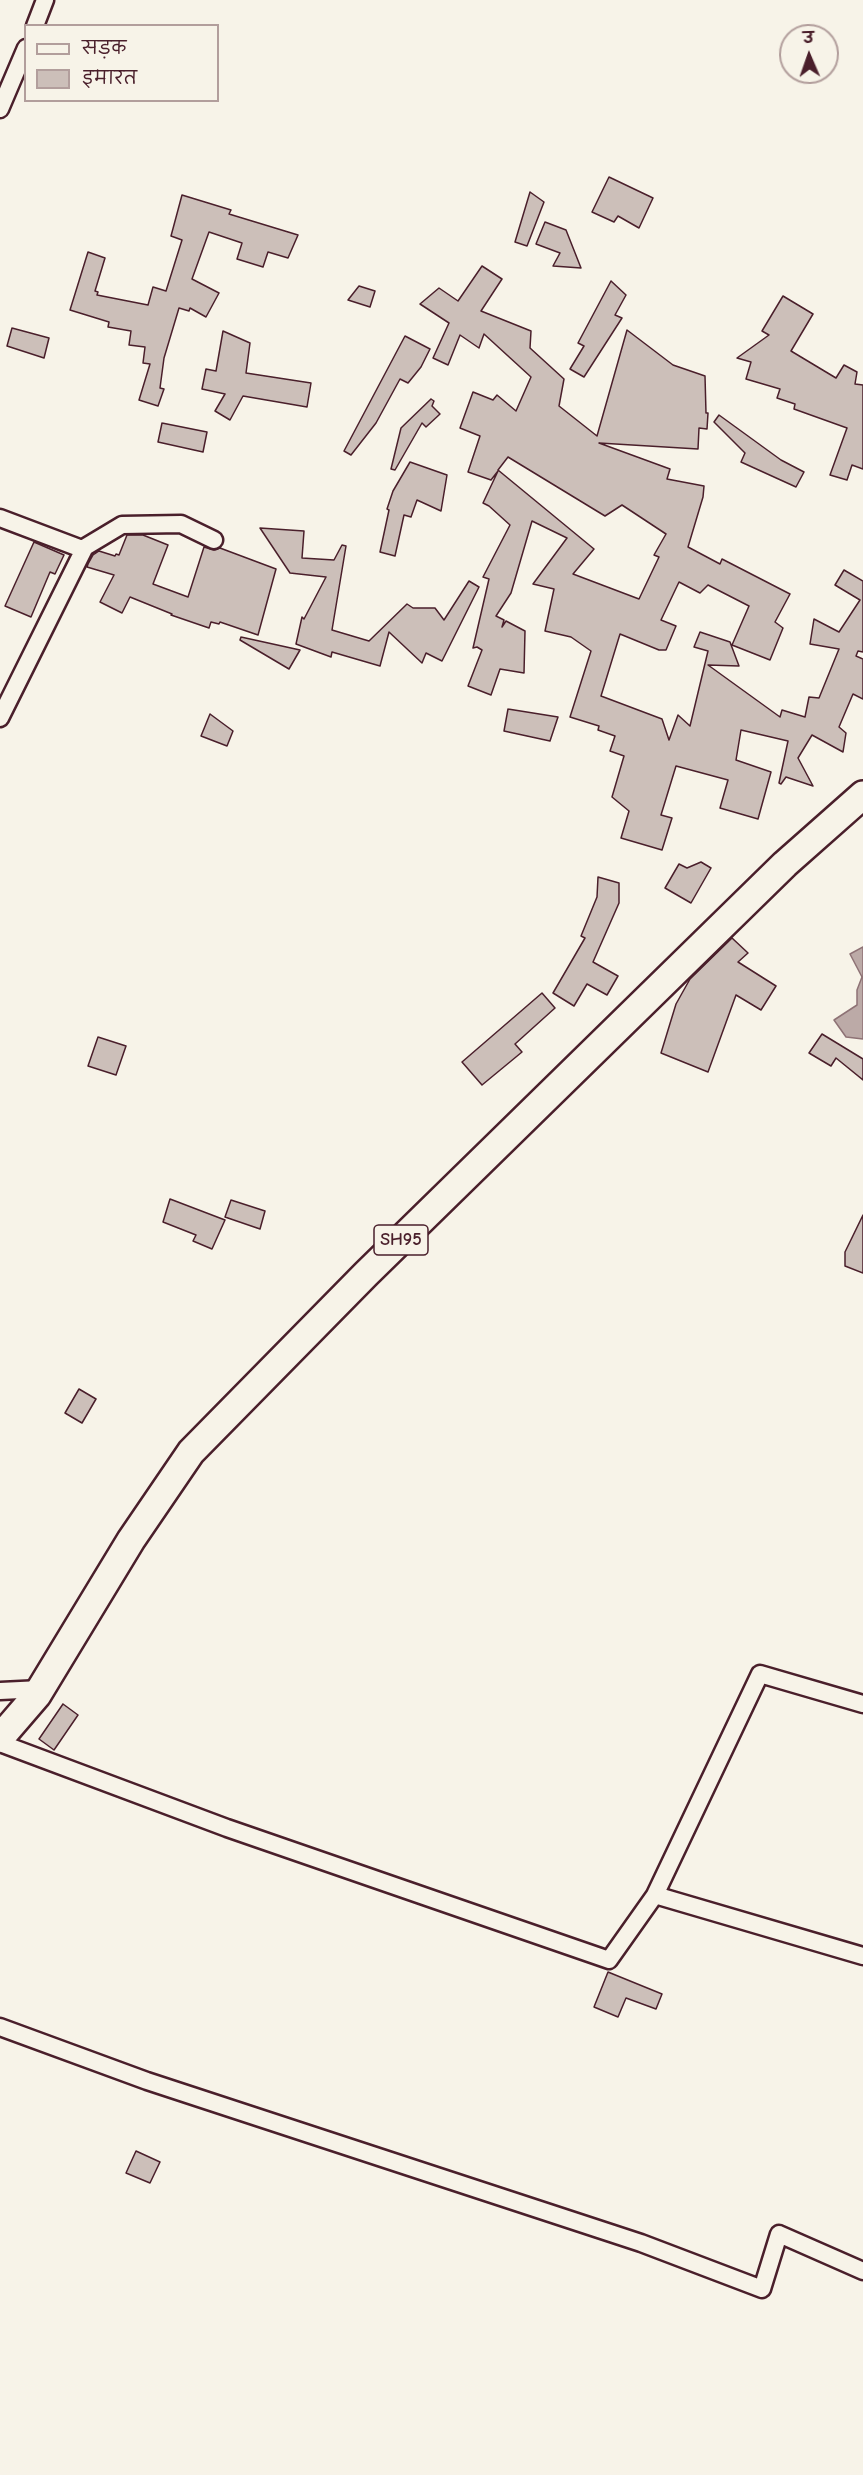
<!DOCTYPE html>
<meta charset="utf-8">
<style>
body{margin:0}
#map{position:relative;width:863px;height:2475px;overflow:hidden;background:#f7f3e8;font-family:"Comic Neue","Playpen Sans Deva",sans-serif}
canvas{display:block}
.legend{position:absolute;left:24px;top:24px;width:195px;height:78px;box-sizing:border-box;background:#f7f3e8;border:2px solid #b29e9c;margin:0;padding:8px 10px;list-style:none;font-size:18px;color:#4a1f2b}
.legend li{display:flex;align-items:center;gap:12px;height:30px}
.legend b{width:30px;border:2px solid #b29e9c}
.north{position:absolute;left:779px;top:24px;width:60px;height:60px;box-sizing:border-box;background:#f7f3e8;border:2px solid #b29e9c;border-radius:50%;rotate:358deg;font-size:16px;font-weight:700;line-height:24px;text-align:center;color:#4a1f2b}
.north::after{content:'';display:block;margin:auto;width:21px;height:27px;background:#4a1f2b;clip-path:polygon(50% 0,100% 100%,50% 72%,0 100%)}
</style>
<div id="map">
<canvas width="863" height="2475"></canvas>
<ul class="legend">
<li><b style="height:8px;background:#f7f3e8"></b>सड़क</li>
<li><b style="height:16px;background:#ccbfb9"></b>इमारत</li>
</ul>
<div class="north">उ</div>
</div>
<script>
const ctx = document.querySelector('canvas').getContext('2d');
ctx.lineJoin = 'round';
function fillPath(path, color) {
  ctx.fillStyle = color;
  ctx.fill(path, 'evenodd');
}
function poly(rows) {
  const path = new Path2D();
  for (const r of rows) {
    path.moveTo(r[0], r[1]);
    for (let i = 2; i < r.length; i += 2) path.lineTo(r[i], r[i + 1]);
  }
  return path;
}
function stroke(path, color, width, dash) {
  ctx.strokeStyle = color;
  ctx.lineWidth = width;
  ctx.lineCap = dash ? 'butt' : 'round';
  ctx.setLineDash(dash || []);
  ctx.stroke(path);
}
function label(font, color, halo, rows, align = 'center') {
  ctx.font = font + ' "Comic Neue",sans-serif';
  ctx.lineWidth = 5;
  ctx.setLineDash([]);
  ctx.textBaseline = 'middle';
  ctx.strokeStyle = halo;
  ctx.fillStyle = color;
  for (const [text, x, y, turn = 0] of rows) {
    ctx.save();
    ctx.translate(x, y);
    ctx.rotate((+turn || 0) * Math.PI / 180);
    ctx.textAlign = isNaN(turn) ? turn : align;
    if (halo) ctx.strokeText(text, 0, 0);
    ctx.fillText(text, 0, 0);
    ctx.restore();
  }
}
const water = poly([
 [863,947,863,1039,846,1037,834,1020,857,1005,857,990,862,977,850,954,863,947]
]);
const building = poly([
 [609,177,653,198,639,228,618,216,614,222,592,212,609,177],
 [530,192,544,202,527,246,515,242,530,192],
 [182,195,231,210,229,214,298,235,288,258,268,252,263,267,237,259,242,243,209,232,192,279,219,293,206,317,190,308,189,311,179,308,164,358,160,388,164,389,158,406,139,400,150,364,143,363,145,347,129,345,131,331,108,327,109,322,70,310,88,252,105,258,95,291,98,292,97,295,148,305,153,287,166,291,182,240,171,236,182,195],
 [545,222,566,230,581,268,553,266,560,253,536,244,545,222],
 [482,266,502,279,481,311,531,331,530,348,564,379,559,406,597,436,627,330,673,365,705,376,706,413,708,413,707,429,699,428,698,449,599,443,670,469,667,479,704,486,703,497,688,547,720,564,722,559,790,594,775,622,783,628,770,660,732,645,749,606,708,585,700,593,679,582,661,620,676,626,666,650,659,650,620,634,601,696,662,719,669,740,678,715,690,726,708,651,694,647,700,632,730,642,739,666,708,665,780,717,782,710,805,717,809,697,819,698,839,649,810,644,814,619,839,632,860,600,835,585,844,570,863,581,863,652,858,651,856,656,863,659,863,699,853,694,839,727,846,733,843,752,812,735,798,758,813,786,786,777,781,784,779,783,788,741,741,730,736,760,771,772,758,819,720,808,728,780,676,766,661,815,672,818,662,850,621,838,629,811,612,797,624,756,610,751,615,736,598,730,599,726,570,717,591,651,571,637,545,631,554,589,533,584,567,538,532,521,511,593,496,616,504,620,502,627,506,621,525,631,524,673,500,669,491,695,468,686,482,650,477,647,473,648,489,579,483,577,510,525,489,506,483,503,498,471,491,480,468,472,480,436,460,428,473,392,493,400,497,395,516,411,531,377,484,334,479,348,460,335,448,365,433,358,449,323,420,304,439,288,458,301,482,266],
 [508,457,605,516,622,505,666,534,654,555,659,557,639,599,573,574,594,549,498,470,508,457],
 [611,281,626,295,615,315,622,318,584,377,570,369,584,346,578,343,611,281],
 [359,286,375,291,370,307,348,300,359,286],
 [783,296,813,314,791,351,836,378,844,365,857,372,855,384,863,385,863,469,852,465,847,480,830,475,847,428,794,409,795,404,777,398,780,389,746,379,751,362,737,358,769,335,762,331,783,296],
 [12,328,49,338,44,358,7,346,12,328],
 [223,331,250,343,246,373,311,383,307,407,243,396,230,420,215,411,225,394,202,389,206,369,216,371,223,331],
 [405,336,430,349,421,367,408,383,400,379,376,423,351,455,344,451,405,336],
 [431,399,434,401,432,406,440,414,426,427,422,423,395,470,391,469,401,428,431,399],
 [719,415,781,460,804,472,796,487,741,462,745,453,714,422,719,415],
 [162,423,207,432,203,452,158,442,162,423],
 [410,462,447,475,441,511,417,500,411,517,404,515,395,556,380,552,389,510,387,509,393,491,410,462],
 [260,528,304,531,302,558,334,560,342,545,346,546,332,630,369,641,407,604,413,608,435,608,444,620,469,581,479,587,442,661,426,653,422,663,389,632,380,666,332,652,331,657,296,644,302,617,304,619,326,577,290,573,260,528],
 [127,535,143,535,168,545,153,584,188,597,204,547,214,550,220,548,276,569,258,635,220,622,219,624,211,622,209,628,171,615,172,614,130,597,122,613,100,602,114,575,87,567,88,564,93,555,99,551,115,556,116,554,119,555,127,535],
 [34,542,64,555,55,574,50,572,31,617,5,606,34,542],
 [241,637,300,650,289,669,240,640,241,637],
 [508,709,558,717,550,741,504,731,508,709],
 [210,714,233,731,227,746,201,736,210,714],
 [701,862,711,868,691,903,665,888,679,864,687,868,701,862],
 [598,877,619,883,619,903,593,962,618,976,607,995,587,984,574,1006,553,993,585,938,581,936,597,897,598,877],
 [732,938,748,953,738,962,776,986,761,1010,736,995,708,1072,661,1053,676,1004,690,979,732,938],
 [542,993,555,1008,515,1044,522,1052,482,1085,462,1062,542,993],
 [822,1034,863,1059,863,1080,836,1058,831,1066,809,1053,822,1034],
 [98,1037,126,1046,116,1075,88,1066,98,1037],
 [170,1199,225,1220,212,1249,193,1241,196,1235,163,1222,170,1199],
 [231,1200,265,1211,260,1229,225,1217,231,1200],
 [863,1215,863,1273,845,1266,845,1252,863,1215],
 [79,1389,96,1399,82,1423,65,1413,79,1389],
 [63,1704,78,1715,54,1750,39,1739,63,1704],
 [608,1972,662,1994,656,2009,626,1998,618,2017,594,2007,608,1972],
 [136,2151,160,2162,150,2183,126,2173,136,2151]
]);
const minor = poly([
 [35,26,45,0],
 [0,109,26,48],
 [0,518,82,549,122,525,181,524,214,540],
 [0,718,85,547],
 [0,1691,41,1689],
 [0,1743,227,1828,609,1960,655,1895,863,1956],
 [655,1895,760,1674,863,1704],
 [0,2027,147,2081,641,2243,762,2289,779,2234,863,2271]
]);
const primary = poly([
 [0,1738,37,1695,131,1540,191,1452,366,1274,785,864,863,795]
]);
const shields = [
 [401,1240,54]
];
const shieldNames = [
 ["SH95",401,1240]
];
fillPath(water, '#bcaaa7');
stroke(water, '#8e7275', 1.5);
fillPath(building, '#ccbfb9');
stroke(building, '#4a1f2b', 1.5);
stroke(minor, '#4a1f2b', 21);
stroke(primary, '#4a1f2b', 32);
stroke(minor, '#f7f3e8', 16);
stroke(primary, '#f7f3e8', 27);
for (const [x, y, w] of shields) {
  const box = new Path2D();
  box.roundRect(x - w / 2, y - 15, w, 30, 4.5);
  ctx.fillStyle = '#f7f3e8';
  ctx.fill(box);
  stroke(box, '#4a1f2b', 1.5);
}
label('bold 18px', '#4a1f2b', null, shieldNames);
</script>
